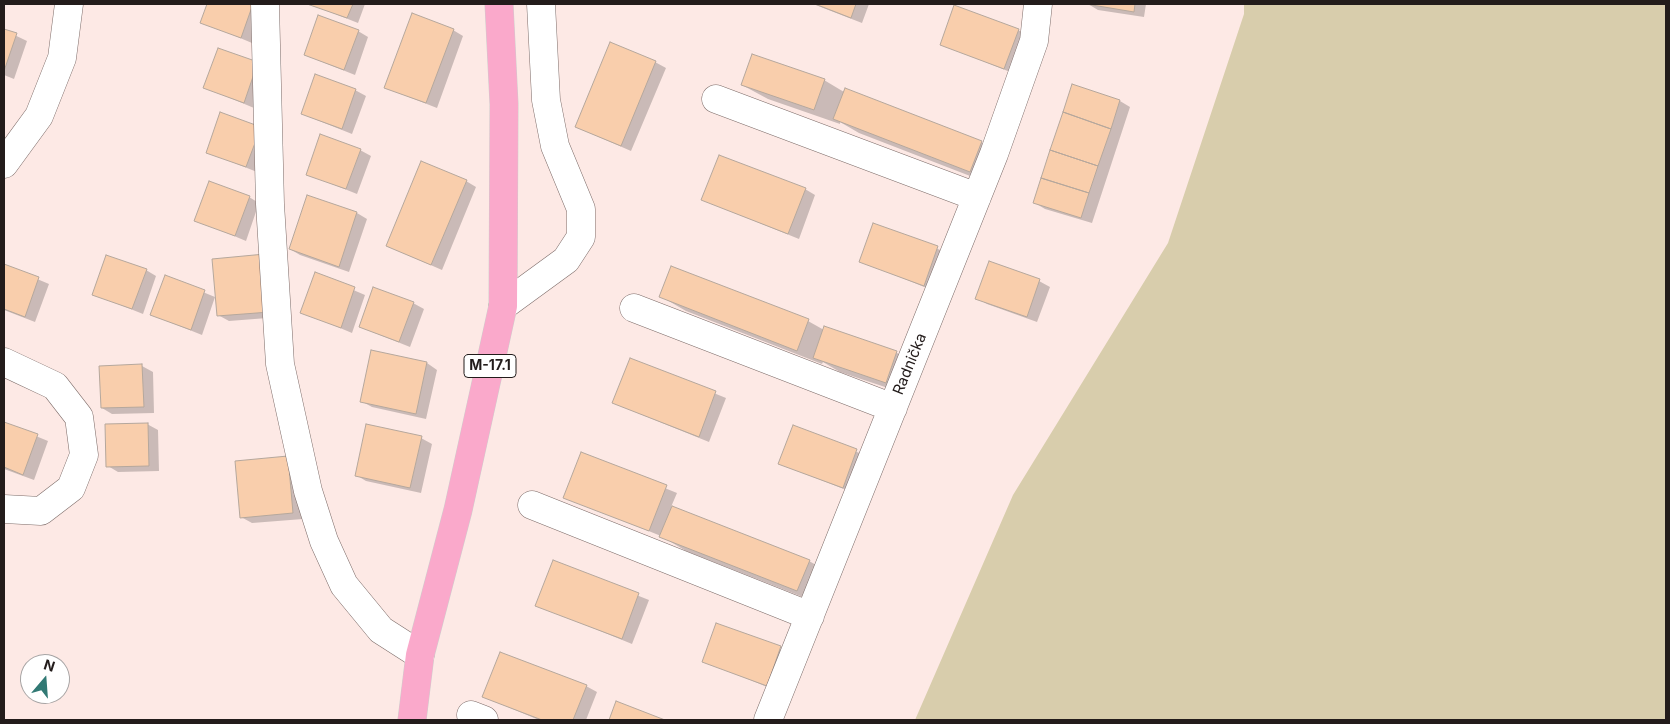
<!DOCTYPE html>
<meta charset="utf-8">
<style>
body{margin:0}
#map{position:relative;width:1670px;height:724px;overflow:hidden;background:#fde9e5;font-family:Inter,sans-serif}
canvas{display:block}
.frame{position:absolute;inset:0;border:5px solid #231c1b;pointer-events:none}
.north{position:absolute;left:20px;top:654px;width:50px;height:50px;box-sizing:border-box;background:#fff;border:1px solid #a7a4a4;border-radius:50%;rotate:18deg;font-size:14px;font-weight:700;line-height:20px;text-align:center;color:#231c1b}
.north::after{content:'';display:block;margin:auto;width:18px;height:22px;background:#317974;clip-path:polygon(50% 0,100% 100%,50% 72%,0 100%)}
</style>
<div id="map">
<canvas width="1670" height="724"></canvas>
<div class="frame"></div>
<div class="north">N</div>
</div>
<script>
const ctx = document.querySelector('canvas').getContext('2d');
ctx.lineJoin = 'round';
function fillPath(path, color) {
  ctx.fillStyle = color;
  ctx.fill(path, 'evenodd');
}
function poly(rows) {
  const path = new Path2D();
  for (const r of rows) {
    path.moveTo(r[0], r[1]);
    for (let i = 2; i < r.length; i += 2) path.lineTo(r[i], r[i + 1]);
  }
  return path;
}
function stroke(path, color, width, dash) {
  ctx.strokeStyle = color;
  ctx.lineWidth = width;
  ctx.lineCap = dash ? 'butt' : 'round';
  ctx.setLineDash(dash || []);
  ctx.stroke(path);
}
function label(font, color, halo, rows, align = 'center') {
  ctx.font = font + ' Inter,sans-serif';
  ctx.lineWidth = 4.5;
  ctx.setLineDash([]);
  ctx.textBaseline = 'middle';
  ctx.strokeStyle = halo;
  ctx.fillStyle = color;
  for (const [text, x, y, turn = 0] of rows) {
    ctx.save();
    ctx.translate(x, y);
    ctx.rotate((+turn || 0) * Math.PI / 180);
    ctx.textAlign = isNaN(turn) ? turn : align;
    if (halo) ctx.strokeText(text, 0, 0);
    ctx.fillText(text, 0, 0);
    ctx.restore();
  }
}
const green = poly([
 [1244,4,1666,4,1666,720,915,720,1013,495,1168,243,1244,14]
]);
const shadow = poly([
 [209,4,265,5,252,43,202,22],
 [310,4,365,4,358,23],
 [813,4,869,4,862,23],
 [1088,4,1146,4,1144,17,1098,10],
 [4,30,27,41,14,79,4,75],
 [453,30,463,36,437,108,386,88],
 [1018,30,1029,36,1015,74,941,44],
 [358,31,368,37,355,75,305,55],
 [655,62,666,68,631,151,576,127],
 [258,63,254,108,204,87],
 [824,80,844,92,845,89,982,143,1007,157,996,186,859,133,840,122,840,124,768,99,742,85],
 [1073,86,1120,101,1130,107,1092,223,1045,209,1035,203],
 [355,90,366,96,352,134,302,114],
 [260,128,257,172,207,152],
 [360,150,371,156,357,194,307,174],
 [466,181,476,187,442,270,387,246],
 [805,189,815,195,799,239,703,200],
 [249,197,259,203,246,241,196,220],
 [357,213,367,219,349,272,300,255,290,249],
 [874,224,948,253,934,291,861,261],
 [213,260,280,317,229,321,218,315],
 [4,265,49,284,35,322,4,310],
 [146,270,156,276,143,314,93,294],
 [316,274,365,295,352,333,302,312],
 [166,277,215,297,202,335,152,315],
 [1039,281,1050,287,1037,322,987,304,977,298],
 [660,296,808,321,824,330,825,328,897,353,922,367,912,396,840,372,823,362,822,364,686,311],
 [413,303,424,309,410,347,360,327],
 [372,352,427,363,437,370,426,419,372,407,361,401],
 [630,359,726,398,709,442,613,403],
 [142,366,153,372,154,413,112,414,102,408],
 [4,423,48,441,34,480,4,469],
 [147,424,158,430,159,471,118,472,108,466],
 [794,427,867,456,854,493,780,464],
 [421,438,432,444,421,493,366,481,356,475],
 [581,454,677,493,671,507,809,561,834,575,823,605,686,551,661,536,564,497],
 [288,457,303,519,252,523,241,517],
 [553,562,649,600,632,644,537,605],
 [717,624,791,654,777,691,704,661],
 [586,686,597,692,586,720,539,720,484,697],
 [617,703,662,720,610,720]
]);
const building = poly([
 [207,4,253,4,241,38,200,23,207,4],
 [307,4,353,4,347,18,307,4],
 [815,4,856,4,851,18,815,4],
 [1086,4,1135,4,1134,12,1086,4],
 [954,5,1019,29,1004,69,940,45,954,5],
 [412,13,454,29,426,103,384,88,412,13],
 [318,15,359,30,344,70,304,55,318,15],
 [4,29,17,33,4,71,4,29],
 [610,42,656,61,621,146,575,127,610,42],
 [218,48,258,62,244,103,203,88,218,48],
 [752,54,825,79,814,110,741,85,752,54],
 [315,74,356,89,342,129,301,114,315,74],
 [1072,84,1120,100,1111,129,1063,112,1072,84],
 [845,88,982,141,970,172,833,119,845,88],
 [220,112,261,127,246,167,206,153,220,112],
 [1063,112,1111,129,1098,166,1050,150,1063,112],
 [320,134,361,149,346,189,306,175,320,134],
 [1050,150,1098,166,1089,193,1041,178,1050,150],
 [719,155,806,188,788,234,701,200,719,155],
 [421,161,467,180,431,265,386,246,421,161],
 [1041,178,1089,193,1081,218,1033,203,1041,178],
 [209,181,250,196,235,236,194,221,209,181],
 [307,195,357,212,339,267,289,249,307,195],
 [873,223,938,246,924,286,859,262,873,223],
 [265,254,270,312,217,316,212,259,265,254],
 [106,255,147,269,132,309,92,295,106,255],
 [989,261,1040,279,1027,317,975,299,989,261],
 [4,264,39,277,25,317,4,309,4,264],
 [671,266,809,319,797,351,659,297,671,266],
 [315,272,355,287,341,328,300,313,315,272],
 [165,275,205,290,191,330,150,315,165,275],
 [373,287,414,302,399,342,359,327,373,287],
 [824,326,897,351,886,383,813,358,824,326],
 [371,350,427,362,416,414,360,402,371,350],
 [630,358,716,391,699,437,612,403,630,358],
 [142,364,144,407,101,408,99,366,142,364],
 [4,422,38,434,23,475,4,467,4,422],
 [148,423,149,466,106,467,105,424,148,423],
 [366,424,422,436,410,488,355,476,366,424],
 [793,425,857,449,843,488,778,464,793,425],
 [581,452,667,485,649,531,563,498,581,452],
 [288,456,293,513,240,518,235,461,288,456],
 [672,506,810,560,797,591,659,537,672,506],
 [553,560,639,593,622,639,535,606,553,560],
 [716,623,781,646,767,686,702,662,716,623],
 [500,652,587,685,573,720,542,720,482,697,500,652],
 [616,701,665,720,609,720,616,701]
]);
const minor = poly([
 [265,4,270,204,280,364,308,491,324,541,344,585,381,630,420,655],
 [716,99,977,197],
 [4,164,39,116,62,58,69,4],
 [503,306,566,260,581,237,581,209,555,146,546,100,541,4],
 [634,308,893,408],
 [4,362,55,386,79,417,84,455,71,488,41,511,4,509],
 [532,505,810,616],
 [471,715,484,720],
 [768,720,994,154,1034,41,1038,4]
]);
const primary = poly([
 [412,720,420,655,458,510,503,306,504,104,499,4]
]);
const shields = [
 [490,366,52]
];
const shieldNames = [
 ["M-17.1",490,366]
];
const streetNames = [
 ["Radnička",910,364,-68]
];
fillPath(green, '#d8cdac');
fillPath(shadow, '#0003');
fillPath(building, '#f9ceac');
stroke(building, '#b5a79c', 1);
stroke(minor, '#7d6c69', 29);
stroke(primary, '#cfcdcd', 29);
stroke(minor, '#fff', 28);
stroke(primary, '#faa9cb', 28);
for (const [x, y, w] of shields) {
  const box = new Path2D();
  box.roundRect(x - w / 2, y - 11.5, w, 23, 4);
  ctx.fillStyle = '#fff';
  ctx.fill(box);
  stroke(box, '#231c1b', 1);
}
label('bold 14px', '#231c1b', null, shieldNames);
label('15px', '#231c1b', '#fff', streetNames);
</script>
